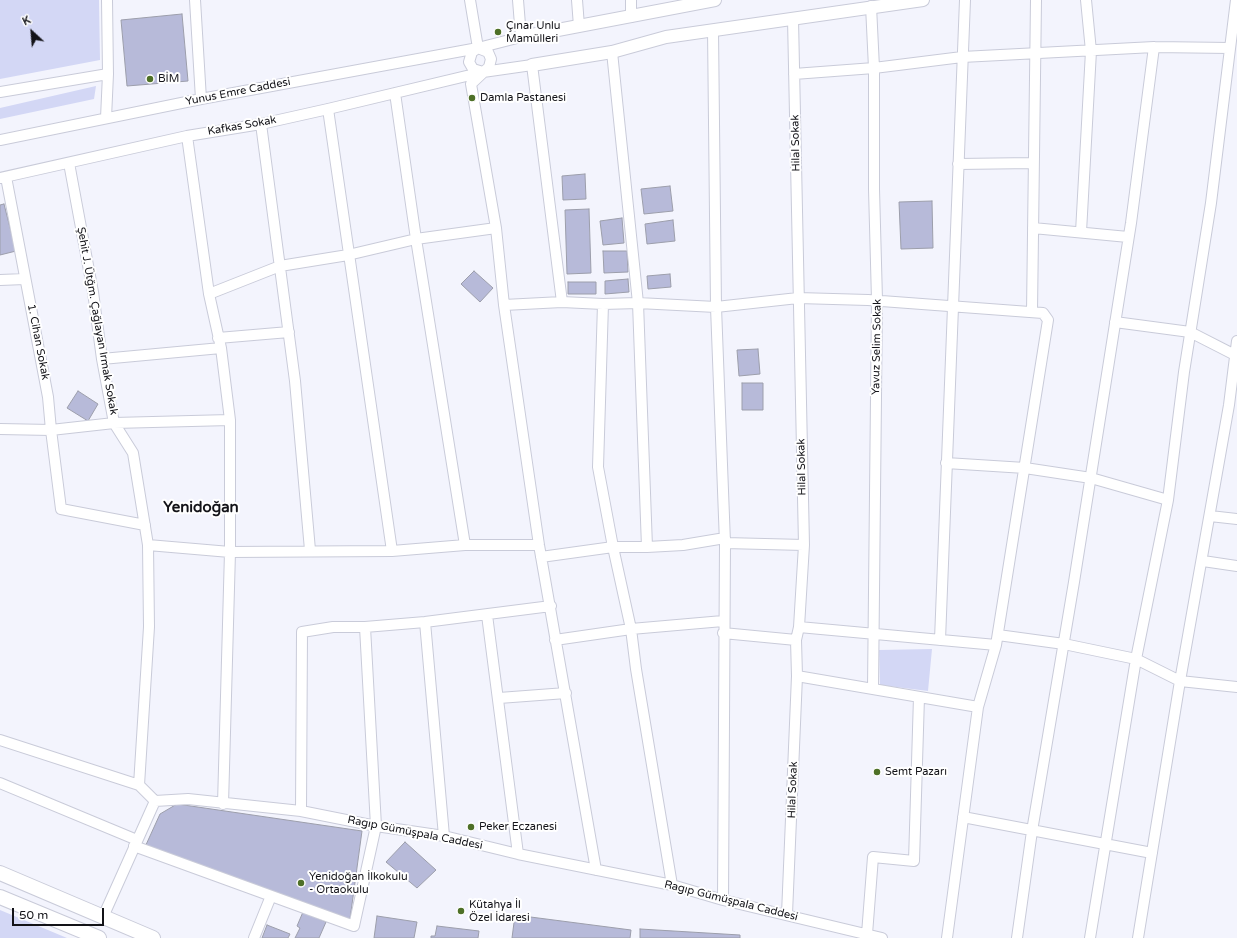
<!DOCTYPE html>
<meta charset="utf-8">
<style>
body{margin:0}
#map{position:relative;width:1237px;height:938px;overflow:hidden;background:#f3f4fd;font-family:"Varela Round",sans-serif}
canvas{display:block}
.north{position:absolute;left:12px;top:12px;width:40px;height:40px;-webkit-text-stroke:3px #fff;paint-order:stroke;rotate:334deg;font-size:11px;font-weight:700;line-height:16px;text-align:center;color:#131318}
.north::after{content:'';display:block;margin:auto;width:14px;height:18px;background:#131318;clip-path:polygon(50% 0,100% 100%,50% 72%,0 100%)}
.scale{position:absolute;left:12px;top:908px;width:92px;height:18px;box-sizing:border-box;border:2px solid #131318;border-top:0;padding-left:5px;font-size:12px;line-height:14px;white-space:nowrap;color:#131318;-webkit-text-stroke:3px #fff;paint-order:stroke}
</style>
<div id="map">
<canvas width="1237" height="938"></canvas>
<div class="north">K</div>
<div class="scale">50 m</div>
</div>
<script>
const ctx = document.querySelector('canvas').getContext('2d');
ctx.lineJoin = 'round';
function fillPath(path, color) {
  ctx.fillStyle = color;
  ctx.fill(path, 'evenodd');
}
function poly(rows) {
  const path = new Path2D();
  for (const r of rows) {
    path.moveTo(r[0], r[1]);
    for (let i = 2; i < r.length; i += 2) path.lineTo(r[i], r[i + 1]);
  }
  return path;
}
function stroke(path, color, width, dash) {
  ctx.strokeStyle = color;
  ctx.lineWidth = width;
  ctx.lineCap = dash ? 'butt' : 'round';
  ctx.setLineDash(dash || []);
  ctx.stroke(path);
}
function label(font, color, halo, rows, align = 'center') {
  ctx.font = font + ' "Varela Round",sans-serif';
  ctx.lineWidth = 4;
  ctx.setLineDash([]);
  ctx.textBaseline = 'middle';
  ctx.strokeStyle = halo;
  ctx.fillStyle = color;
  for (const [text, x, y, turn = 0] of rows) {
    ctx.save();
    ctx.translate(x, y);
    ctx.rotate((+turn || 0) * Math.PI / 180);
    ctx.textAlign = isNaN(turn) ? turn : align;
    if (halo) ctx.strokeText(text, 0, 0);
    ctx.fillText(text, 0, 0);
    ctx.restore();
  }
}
const green = poly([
 [0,0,99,0,100,60,0,79],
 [96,86,94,99,0,119,0,108],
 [932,649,928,691,880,685,879,650],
 [0,910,67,938,0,938]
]);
const building = poly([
 [182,14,188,81,127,86,121,20,182,14],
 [585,174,586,199,563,200,562,176,585,174],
 [670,186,673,211,644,214,641,189,670,186],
 [932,201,933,248,901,249,899,202,932,201],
 [4,204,16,251,0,255,0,205,4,204],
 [589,209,591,273,567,274,565,210,589,209],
 [622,218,624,243,603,245,600,221,622,218],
 [673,220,675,241,647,244,645,224,673,220],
 [603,251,627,251,628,272,604,273,603,251],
 [474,271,493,288,480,302,461,284,474,271],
 [670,274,671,287,648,289,647,276,670,274],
 [628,279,629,292,605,294,605,281,628,279],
 [568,282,596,282,596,294,568,294,568,282],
 [758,349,760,374,739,376,737,350,758,349],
 [742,383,763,383,763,410,742,410,742,383],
 [78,391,98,404,88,421,67,408,78,391],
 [177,804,362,831,350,919,145,847,160,814,177,804],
 [405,842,436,870,417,888,386,862,405,842],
 [303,912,326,922,319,938,295,938,300,928,297,926,303,912],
 [515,915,631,930,630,938,512,938,515,915],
 [377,916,417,922,414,938,374,938,377,916],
 [267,925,290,934,288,938,262,938,267,925],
 [437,926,479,931,478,938,431,938,431,936,435,936,437,926],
 [640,929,740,935,740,938,640,938,640,929]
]);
const minor = poly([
 [195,0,201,99],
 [470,0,478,48],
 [518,0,521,37,478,48,472,52,469,62,473,69,483,72,532,65,562,302],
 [577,0,579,26],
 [631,0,631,17],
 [871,6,874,68,874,189,877,300,873,688],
 [713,30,716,307,725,543,723,900],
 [794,74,874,68,962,57,1154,47,1230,48],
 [0,92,108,74],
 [395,93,416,239,465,545],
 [328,109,392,551],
 [106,118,108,74,107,0],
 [261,124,295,381,310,550],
 [187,136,209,294,221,348,230,420,230,552,223,804],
 [0,140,201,99,478,48,488,52,491,59,489,67,471,84,496,228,504,305,539,545,596,870],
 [69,163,93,292,102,359,114,423,133,453,148,545,149,627,139,785],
 [958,164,1033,163],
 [6,177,48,397,51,430,61,509,145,525],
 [0,178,187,136,261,124,328,109,483,72],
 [1033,228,1128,237],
 [1081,232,1091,51,1086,0],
 [0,280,25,279],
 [209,294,280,266,348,255,416,239,496,228],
 [603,304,598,467,613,547,647,547,638,303,612,52],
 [504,305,562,302,603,304,638,303,716,307,798,298,868,300,1043,313,1048,320,996,645,978,707,947,938],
 [1032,312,1036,0],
 [1115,322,1190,332,1237,356],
 [218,338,289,332],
 [102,359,221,348],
 [0,429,51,430,114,423,230,420],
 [946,463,1025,468,1091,478,1168,500],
 [1210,516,1237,519],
 [725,543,804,545],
 [148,545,230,552,392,551,465,545,539,545],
 [647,547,683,545,725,538],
 [541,557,613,547,631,629,636,669,672,885],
 [1203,561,1237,566],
 [487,615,518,854],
 [425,622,444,836],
 [799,627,996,645],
 [723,633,796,640],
 [998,635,1064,644,1136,659,1180,681,1237,687],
 [555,640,631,629,723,621],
 [940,640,965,0],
 [797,676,978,707],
 [499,698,566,693],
 [0,740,139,785,155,801,188,799,301,811,376,826,444,836,518,854,672,885,723,900,882,938],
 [0,783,137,840],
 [301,811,302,632,333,627,365,627,425,622,551,606],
 [963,817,1152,853],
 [134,846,354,926,376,826,365,627],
 [787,914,797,676,796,640,799,627,804,545,793,19],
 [103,917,155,801],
 [867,934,873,857,914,861,919,697],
 [254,938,271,896],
 [1017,938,1032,831,1074,582,1131,223,1154,47],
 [1090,938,1136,659,1168,500,1184,372,1211,203,1236,0],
 [1138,938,1180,681,1229,405,1237,341]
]);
const tertiary = poly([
 [521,37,715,0],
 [532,65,612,52,666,37,923,0]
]);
const secondary = poly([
 [0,873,153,938],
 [0,897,99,938]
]);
const markers = [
 [498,32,4,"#4e7027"],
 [150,79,4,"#4e7027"],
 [472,98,4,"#4e7027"],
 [877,772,4,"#4e7027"],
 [471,827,4,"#4e7027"],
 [301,883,4,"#4e7027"],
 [461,911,4,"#4e7027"]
];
const poiNames = [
 ["Çınar Unlu",506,26],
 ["Mamülleri",506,39],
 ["BİM",158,79],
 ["Damla Pastanesi",480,98],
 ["Semt Pazarı",885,772],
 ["Peker Eczanesi",479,827],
 ["Yenidoğan İlkokulu",309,877],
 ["- Ortaokulu",309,890],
 ["Kütahya İl",469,905],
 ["Özel İdaresi",469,918]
];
const streetNames = [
 ["Yunus Emre Caddesi",238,92,-11],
 ["Kafkas Sokak",242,126,-10],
 ["Hilal Sokak",796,143,-91],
 ["Şehit J. Ütğm. Çağlayan Irmak Sokak",97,321,80],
 ["1. Cihan Sokak",38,342,79],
 ["Yavuz Selim Sokak",877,347,-89],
 ["Hilal Sokak",802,467,-91],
 ["Hilal Sokak",793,790,-88],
 ["Ragıp Gümüşpala Caddesi",415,833,11],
 ["Ragıp Gümüşpala Caddesi",731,901,14]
];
const districtNames = [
 ["Yenidoğan",201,508]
];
fillPath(green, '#d3d7f5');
fillPath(building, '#b7bad9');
stroke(building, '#9c9eab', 1);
stroke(minor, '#c9cbd9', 12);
stroke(tertiary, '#c9cbd9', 14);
stroke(secondary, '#c9cbd9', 16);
stroke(minor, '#fff', 10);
stroke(tertiary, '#fff', 12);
stroke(secondary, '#fff', 14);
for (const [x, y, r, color] of markers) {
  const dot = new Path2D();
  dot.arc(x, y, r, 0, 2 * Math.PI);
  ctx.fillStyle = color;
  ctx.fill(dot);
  stroke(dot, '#fff', 1.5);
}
label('11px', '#131318', '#fff', poiNames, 'left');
label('11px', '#131318', '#fff', streetNames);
label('bold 15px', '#131318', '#fff', districtNames);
</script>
